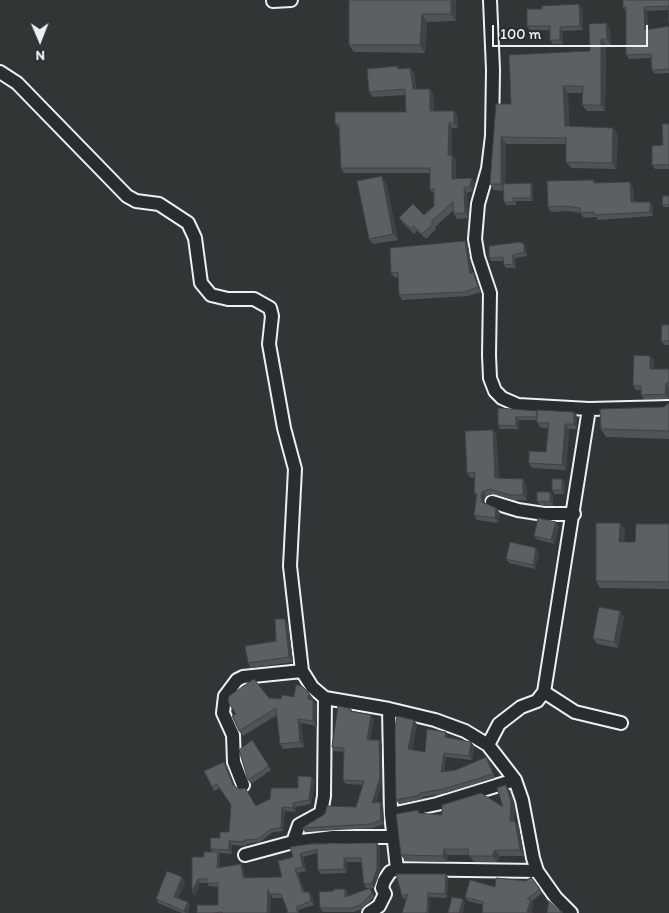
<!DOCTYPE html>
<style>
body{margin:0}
#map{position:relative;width:669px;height:913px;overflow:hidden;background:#323536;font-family:Itim,sans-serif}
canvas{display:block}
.north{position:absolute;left:15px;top:15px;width:50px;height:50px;-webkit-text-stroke:4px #2a2d2e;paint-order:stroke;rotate:179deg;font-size:14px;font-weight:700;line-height:20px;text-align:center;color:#e8f1f8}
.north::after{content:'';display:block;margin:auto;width:18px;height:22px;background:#e8f1f8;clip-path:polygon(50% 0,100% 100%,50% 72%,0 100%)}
.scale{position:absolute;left:492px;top:25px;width:156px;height:22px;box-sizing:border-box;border:2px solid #e8f1f8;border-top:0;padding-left:6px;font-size:15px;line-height:18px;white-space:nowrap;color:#e8f1f8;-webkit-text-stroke:4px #2a2d2e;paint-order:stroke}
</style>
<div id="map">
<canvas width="669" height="913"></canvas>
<div class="north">N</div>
<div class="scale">100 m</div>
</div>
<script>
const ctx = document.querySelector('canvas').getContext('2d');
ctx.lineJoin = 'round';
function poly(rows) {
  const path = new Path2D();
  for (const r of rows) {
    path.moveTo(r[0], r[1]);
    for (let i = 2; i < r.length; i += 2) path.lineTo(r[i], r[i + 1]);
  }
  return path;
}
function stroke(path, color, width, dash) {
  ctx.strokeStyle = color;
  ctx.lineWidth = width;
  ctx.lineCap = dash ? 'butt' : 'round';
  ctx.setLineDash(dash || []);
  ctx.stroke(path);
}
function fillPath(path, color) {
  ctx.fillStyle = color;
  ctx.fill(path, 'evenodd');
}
const minor = poly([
 [490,0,493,70,492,136,488,169,478,204,475,239,478,257,490,293,489,355,490,378,495,391,502,398,518,405,589,409,669,407],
 [273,1,291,0],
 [0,72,17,83,127,196,136,201,159,204,188,223,195,238,201,283,211,295,228,299,254,299,270,308,272,316,269,344,284,428,295,469,290,566,302,671,312,687,325,698,389,709,435,720,465,731,488,745,515,780,522,800,533,858,537,871,556,898,571,913],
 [492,502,518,510,544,514,574,514],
 [544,692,575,712,621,723],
 [488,745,499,724,521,707,537,701,544,692,589,409],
 [243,785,234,762,233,735,223,713,225,696,237,680,243,677,302,671],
 [391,814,437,804,515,780],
 [293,842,333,837,392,837],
 [245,855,293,842,299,825,321,813,324,796,325,698],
 [397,869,537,871],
 [369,913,379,906,385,894,382,888,384,881,390,872,397,869,391,814,389,709]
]);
const wall = poly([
 [349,0,456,0,456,21,427,22,425,53,354,52,349,45],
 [669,0,668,10,647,11,648,30,669,26,669,73,655,74,652,70,651,58,629,59,626,55,626,11,623,7],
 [582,8,583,30,563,31,563,44,553,44,550,40,550,30,530,30,527,26],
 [606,23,610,29,611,45,606,45,605,111,587,111,582,105,583,93,568,93,569,126,618,134,616,169,571,168,566,162,566,144,506,144,505,184,533,186,533,201,516,201,516,205,506,205,504,202,503,191,494,190,490,184,496,104,511,104,590,51],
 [397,66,400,69,410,68,414,73,416,89,434,94,434,111,458,116,458,128,452,128,452,155,456,160,456,179,472,178,475,184,473,191,467,193,469,218,457,219,454,214,454,210,435,227,436,229,426,239,417,231,414,234,403,223,399,218,424,215,434,206,434,194,430,190,430,173,344,173,341,168,339,129,335,124,406,112,405,95,373,97,369,92],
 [669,124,669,169,655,169,652,165,663,145],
 [593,180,596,183,633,187,634,202,653,206,653,216,598,220,596,217,584,218,580,213,568,211,551,212,548,207],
 [386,182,398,240,373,244,369,239],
 [669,196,669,207,664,207,662,205],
 [468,246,472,272,476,277,481,292,468,296,402,300,399,295,398,277,394,277,391,273],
 [526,248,527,256,515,258,516,268,506,268,504,265,504,261,491,261,489,258],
 [669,325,669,345,664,345,661,341],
 [654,360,653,369,669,369,669,399,644,399,641,395,641,390,636,390,633,385],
 [669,403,669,439,606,437,601,429,664,407],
 [498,408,577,416,577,429,569,429,566,470,532,468,529,463,546,452,548,428,541,428,537,423,537,420,519,420,519,429,500,429,498,425],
 [496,434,499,478,526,484,527,500,513,500,494,494,486,496,484,500,485,503,496,508,500,513,498,523,477,520,474,515,477,496,474,493,475,477,471,478,467,473],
 [562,479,565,483,564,494,554,494,552,490],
 [550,492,553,496,553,506,540,505,537,501],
 [620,523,625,530,624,542,635,542,669,524,669,589,600,588,596,581],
 [559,526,554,544,536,539,534,536],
 [539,552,535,569,509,563,506,559],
 [624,617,618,648,597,644,593,638],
 [288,624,293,662,251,668,248,663,276,641],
 [294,697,313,698,312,700,317,705,317,726,301,723,304,747,283,749,280,744,277,715,243,736,239,731,269,698,281,699],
 [351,709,353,712,374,719,370,740,379,740,382,744,382,782,376,802,380,802,383,806,384,824,373,828,305,832,302,828,356,807,363,785,346,784,343,780,344,752,334,751,332,747],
 [417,724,412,750,425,752,448,736,448,738,471,742,474,746,472,760,446,757,444,772,456,770,489,761,495,778,446,793,422,797,423,799,399,804,396,800],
 [252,740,271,770,251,784,248,780],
 [227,766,235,786,256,806,315,780,311,804,296,807,295,812,285,811,283,831,273,832,260,842,247,844,246,846,232,845,232,854,219,853,220,855,220,867,243,868,245,878,282,877,293,857,318,843,319,844,377,843,380,847,380,872,374,888,366,888,364,884,361,862,347,862,347,873,321,874,318,870,317,853,303,857,306,871,298,873,305,892,312,896,314,905,298,910,299,913,286,913,288,912,283,898,273,898,271,895,270,913,197,913,218,905,218,887,209,886,207,883,200,883,195,895,192,892,204,857,212,852,211,849,220,838,229,832,231,805,220,788,214,791,212,787],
 [510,791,515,808,514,821,519,827,524,856,500,856,497,862,474,862,469,855,448,855,447,862,405,861,401,855,418,810,420,814,442,815,503,807],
 [446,874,448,878,447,898,430,897,404,899,402,896],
 [531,877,542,893,532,901,533,903,531,913,483,905,468,901,465,897,495,887,526,881],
 [185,881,178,898,188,902,190,906,188,913,182,913,158,903,156,899],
 [334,891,348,892,348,896,372,892,374,897,362,909,354,912,323,912,320,908]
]);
const shadedWall = poly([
 [451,0,456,0,456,21,451,14],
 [579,4,582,8,583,30,580,26],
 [644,7,647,11,648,34,645,30],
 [422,14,427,22,425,53,420,45],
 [606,23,610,29,611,45,607,39],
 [560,27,563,31,563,44,560,40],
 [601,39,606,45,605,111,601,105],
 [410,68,414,73,416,94,413,89],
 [563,86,568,93,569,132,565,126],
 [430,89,434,94,434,116,430,111],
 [454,111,458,116,458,128,454,123],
 [449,123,452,128,452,155,456,160,456,184,452,179,448,155],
 [613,128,618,134,616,169,612,163],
 [501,137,506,144,505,191,501,184],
 [382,176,386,182,398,240,393,234],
 [472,178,475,184,473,191,470,186],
 [630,182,633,187,634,207,631,202],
 [531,183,533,186,533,201,531,198],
 [464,188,467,193,469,218,465,213],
 [650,202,653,206,653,216,650,212],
 [465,241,468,246,473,278,470,274],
 [524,244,526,248,527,256,524,252],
 [513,255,515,258,516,268,513,264],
 [473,272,476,277,481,292,478,287],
 [650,356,654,360,653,373,650,369],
 [666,383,669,387,669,399,665,394],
 [574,412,577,416,577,429,574,424],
 [516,417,519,420,519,429,516,426],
 [565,424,569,429,566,470,562,465],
 [493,430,496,434,499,483,495,478],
 [523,479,526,484,527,500,523,495],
 [562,479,565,483,564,494,562,490],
 [483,491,486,496,484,500,486,507,482,502,481,495],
 [550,492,553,496,553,506,550,502],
 [496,508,500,513,498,523,495,518],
 [556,522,559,526,554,544,551,540],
 [620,523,625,530,624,549,619,542],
 [536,548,539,552,535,569,533,565],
 [620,611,624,617,618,648,614,642],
 [285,619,288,624,293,662,289,657],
 [309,693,313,698,312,704,308,699],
 [313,700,317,705,317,726,313,721],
 [371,715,374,719,369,744,367,740],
 [298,719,301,723,304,747,300,742],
 [414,720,417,724,411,753,408,749],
 [446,732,448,736,448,741,445,737],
 [379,740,382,744,382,782,375,807,372,803],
 [471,742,474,746,472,760,469,756],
 [444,753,446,757,443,776,441,772],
 [486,757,489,761,495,778,493,774],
 [224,762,227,766,236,788,233,785],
 [312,777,315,780,311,804,309,800],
 [506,785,510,791,515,808,514,827,510,821],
 [380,802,383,806,384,824,381,820],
 [293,803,296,807,295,812,293,808],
 [282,807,285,811,283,831,281,828],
 [515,821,519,827,524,856,520,850],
 [229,841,232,845,232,854,229,850],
 [377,843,380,847,380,872,374,888,372,884],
 [444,849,448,855,447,862,443,856],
 [495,850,500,856,497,862,492,856],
 [218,852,220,855,220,871,217,868],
 [300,854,303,857,306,871,303,867],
 [344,858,347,862,347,873,344,869],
 [241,864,243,868,246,882,243,878],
 [295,869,298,873,306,896,303,892],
 [446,874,448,878,447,898,445,894],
 [182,877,185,881,177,901,174,897],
 [198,879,200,883,195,895,192,892],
 [268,889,271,893,270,913,267,913],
 [345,889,348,892,348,901,345,897],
 [309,892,312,896,314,905,311,901],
 [428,893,430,897,429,913,426,913],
 [463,899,465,903,463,913,459,913],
 [531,899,533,903,531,913,527,912],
 [188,902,190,906,188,913,185,913,184,911]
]);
const building = poly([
 [349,0,451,0,451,14,422,14,420,45,349,45,349,0],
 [623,0,669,0,669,23,668,6,644,7,645,30,669,26,669,69,652,70,651,54,626,55,626,7,623,7,623,0],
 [579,4,580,26,560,27,560,40,550,40,550,26,527,26,527,9,542,9,542,6,579,4],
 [606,23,607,39,601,39,601,105,582,105,583,86,563,86,565,126,613,128,612,163,566,162,566,138,501,137,501,184,490,184,496,104,511,104,509,55,590,51,589,24,606,23],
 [397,66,398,69,410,68,413,89,430,89,430,111,454,111,454,123,449,123,448,155,452,155,452,179,472,178,470,186,464,188,465,213,454,214,453,202,431,222,433,224,422,234,413,226,411,229,399,218,413,204,424,215,434,206,434,189,430,190,430,168,341,168,339,124,335,124,335,112,406,112,405,89,369,92,367,69,397,66],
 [662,124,669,124,669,165,652,165,652,146,663,145,662,124],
 [382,176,393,234,369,239,357,181,382,176],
 [593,180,594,183,630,182,631,202,650,202,650,212,594,215,594,212,580,213,580,208,565,206,548,207,547,181,593,180],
 [531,183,531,198,513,198,514,202,504,202,503,184,531,183],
 [663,196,669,196,669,205,662,205,663,196],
 [465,241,470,274,473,272,478,287,465,292,399,295,398,272,391,273,390,248,465,241],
 [520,242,524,244,524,252,513,255,513,264,504,265,503,257,489,258,489,246,520,242],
 [662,325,669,325,669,341,661,341,662,325],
 [634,355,650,356,650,369,669,369,669,383,666,383,665,394,641,395,641,386,633,385,634,355],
 [669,403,669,431,601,429,600,409,664,407,669,403],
 [498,408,537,411,537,417,516,417,516,426,498,425,498,408],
 [537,410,574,412,574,424,565,424,562,465,529,463,529,451,546,452,549,423,537,423,537,410],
 [493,430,495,478,523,479,523,495,510,495,490,489,483,491,481,495,482,502,496,508,495,518,474,515,477,493,474,493,475,472,467,473,465,431,493,430],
 [552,479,562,479,562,490,552,490,552,479],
 [537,492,550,492,550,502,537,501,537,492],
 [538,518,556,522,551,540,534,536,538,518],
 [596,523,620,523,619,542,635,542,636,524,669,524,669,582,596,581,596,523],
 [510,542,536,548,533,565,506,559,510,542],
 [599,607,620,611,614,642,593,638,599,607],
 [275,619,285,619,289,657,248,663,245,646,276,641,275,619],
 [254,679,269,698,281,699,282,695,294,697,296,685,302,686,309,693,308,699,313,700,313,721,298,719,300,742,280,744,276,708,239,731,232,716,236,714,228,702,229,696,254,679],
 [338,706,351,709,350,711,371,715,367,740,379,740,380,778,372,803,380,802,381,820,370,824,302,828,325,814,327,806,356,807,364,781,343,780,344,748,332,747,338,706],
 [397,716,414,720,408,749,425,752,427,729,446,732,445,737,471,742,469,756,444,753,441,772,456,770,486,757,493,774,443,789,420,793,420,795,396,800,395,729,397,716],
 [252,740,269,766,248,780,239,750,252,740],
 [224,762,233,785,239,789,245,788,256,806,270,799,271,788,298,788,298,776,312,777,309,800,293,803,293,808,282,807,281,828,271,829,258,839,244,840,244,842,229,841,229,850,211,849,210,838,220,838,220,832,229,832,231,805,217,784,212,787,204,771,224,762],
 [506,785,511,802,510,821,515,821,520,850,495,850,492,856,469,856,468,849,444,849,443,856,401,855,396,814,418,810,418,813,442,815,442,805,481,793,503,807,497,788,506,785],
 [318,843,315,844,377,843,377,868,372,884,364,884,361,858,344,858,344,869,318,870,317,849,300,854,303,867,295,869,303,892,309,892,311,901,296,907,298,913,286,913,288,912,281,894,270,894,268,889,267,913,222,913,222,912,213,913,197,913,197,905,218,905,218,883,206,883,207,879,198,879,192,892,192,857,204,857,204,852,218,852,217,868,241,864,243,878,282,877,278,861,293,857,290,847,318,843],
 [167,871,182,877,174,897,188,902,184,911,156,899,167,871],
 [396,874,446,874,445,894,428,893,427,911,426,913,402,913,408,894,402,896,396,874],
 [531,877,540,889,527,899,531,899,527,912,533,913,482,913,483,902,465,897,470,880,495,887,496,878,526,881,531,877],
 [370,888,372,893,360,905,351,908,320,908,319,892,334,891,334,889,345,889,345,897,370,888],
 [452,897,463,899,459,913,448,913,452,897],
 [549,901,562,913,547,913,549,901]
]);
stroke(minor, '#e8f1f8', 16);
stroke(minor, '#2a2d2e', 12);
fillPath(wall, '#4f5355');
fillPath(shadedWall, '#404345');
fillPath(building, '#5c6063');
stroke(building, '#404345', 1);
</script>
